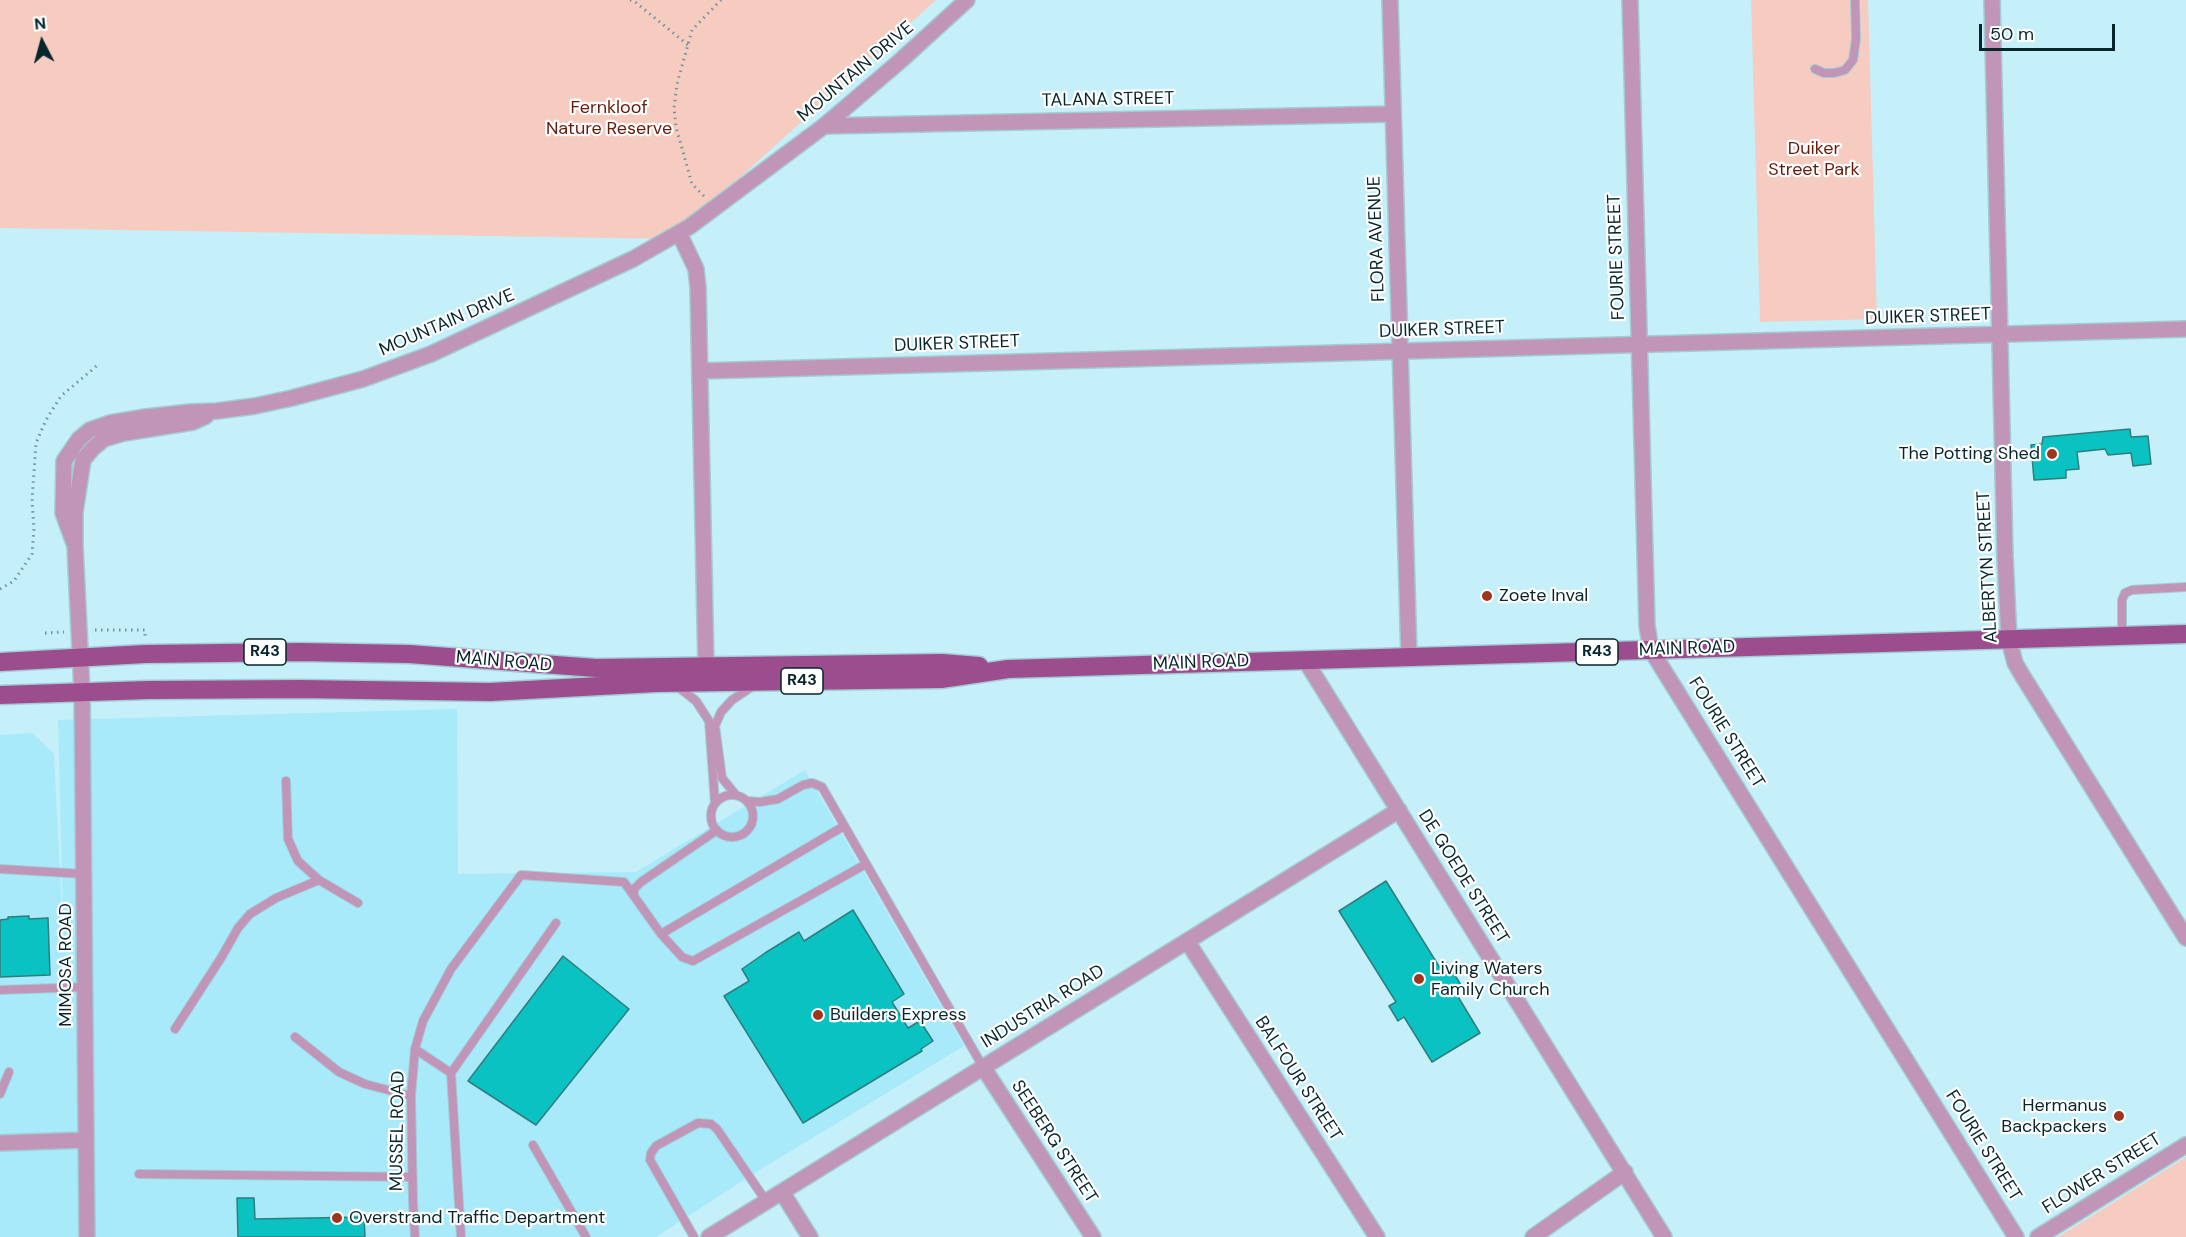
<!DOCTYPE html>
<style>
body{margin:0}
#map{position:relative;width:2186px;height:1237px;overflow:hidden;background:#c5eff9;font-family:"DM Sans",sans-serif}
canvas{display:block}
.north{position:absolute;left:12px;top:12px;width:60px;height:60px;-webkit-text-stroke:4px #fff;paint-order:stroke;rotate:354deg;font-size:16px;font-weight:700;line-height:24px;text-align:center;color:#06262c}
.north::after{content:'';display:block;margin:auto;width:21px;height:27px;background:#06262c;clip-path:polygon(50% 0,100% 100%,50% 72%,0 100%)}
.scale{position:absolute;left:1979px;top:24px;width:136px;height:27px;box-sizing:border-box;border:3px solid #06262c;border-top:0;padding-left:8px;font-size:18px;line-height:21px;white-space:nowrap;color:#06262c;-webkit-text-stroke:4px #fff;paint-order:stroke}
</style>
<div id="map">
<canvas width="2186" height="1237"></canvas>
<div class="north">N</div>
<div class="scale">50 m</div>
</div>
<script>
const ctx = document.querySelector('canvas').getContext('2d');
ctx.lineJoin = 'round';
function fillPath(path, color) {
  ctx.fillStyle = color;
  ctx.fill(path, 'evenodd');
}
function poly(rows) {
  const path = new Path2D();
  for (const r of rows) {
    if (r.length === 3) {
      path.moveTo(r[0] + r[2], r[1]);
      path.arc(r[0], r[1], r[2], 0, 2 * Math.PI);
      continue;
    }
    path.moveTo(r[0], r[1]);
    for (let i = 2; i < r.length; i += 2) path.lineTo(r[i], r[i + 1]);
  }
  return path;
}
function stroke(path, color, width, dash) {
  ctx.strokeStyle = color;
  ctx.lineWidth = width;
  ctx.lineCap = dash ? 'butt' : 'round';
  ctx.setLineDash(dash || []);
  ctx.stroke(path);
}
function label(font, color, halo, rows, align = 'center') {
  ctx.font = font + ' "DM Sans",sans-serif';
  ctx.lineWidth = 4.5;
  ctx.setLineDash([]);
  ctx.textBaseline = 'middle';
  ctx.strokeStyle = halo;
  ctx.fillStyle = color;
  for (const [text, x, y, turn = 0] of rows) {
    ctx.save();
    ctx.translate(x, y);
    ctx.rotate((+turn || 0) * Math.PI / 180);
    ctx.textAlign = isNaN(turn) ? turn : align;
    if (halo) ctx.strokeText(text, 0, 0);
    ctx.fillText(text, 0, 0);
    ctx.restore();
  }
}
const built = poly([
 [457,709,458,874,636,872,805,770,964,1046,753,1174,656,1237,0,1237,0,735,32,733,54,754,64,952,58,720]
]);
const green = poly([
 [0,0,936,0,672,239,0,228],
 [1751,0,1868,0,1877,319,1760,322],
 [2186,1157,2186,1237,2058,1237]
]);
const building = poly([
 [2130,429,2131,437,2148,436,2151,464,2133,466,2131,453,2108,455,2105,449,2077,452,2079,469,2066,470,2066,478,2034,480,2031,445,2042,444,2043,437,2130,429],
 [1386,881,1440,968,1447,963,1465,991,1457,995,1480,1033,1432,1062,1404,1017,1398,1021,1389,1006,1396,1002,1339,911,1386,881],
 [853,910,904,994,892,1002,908,1028,920,1021,933,1041,921,1049,922,1051,803,1123,724,996,749,981,742,969,765,953,799,932,804,941,853,910],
 [29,916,29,919,48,918,50,975,0,977,0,920,8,919,8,917,29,916],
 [563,956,629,1009,536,1125,468,1081,563,956],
 [237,1198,254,1198,255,1219,364,1217,365,1237,238,1237,237,1198]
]);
const path = poly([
 [630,0,634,1,688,45],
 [704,196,692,184,676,127,674,108,677,84,692,30,721,0],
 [0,589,14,581,32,554,34,529,32,501,36,443,46,420,61,396,99,364],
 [95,630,145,630,145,636],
 [45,633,64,632]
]);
const lane = poly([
 [1815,69,1824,73,1834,73,1845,70,1853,60,1856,39,1855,0],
 [2122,635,2122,600,2125,593,2132,590,2186,587],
 [677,686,696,701,709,721,715,803],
 [286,781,288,839,298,861,319,880,358,903],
 [735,794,722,778,715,726,721,712,732,700,753,686],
 [732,816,21],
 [748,801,760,802,778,799,803,785,812,783,822,787,983,1067],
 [0,869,85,874],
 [634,893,634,889,641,882,717,830],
 [661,934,844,826],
 [0,990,86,987],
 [175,1029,221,958,238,928,250,914,276,898,319,880],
 [295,1037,339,1072,365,1084,411,1096],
 [415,1049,451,1073],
 [0,1094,9,1072],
 [533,1145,586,1237],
 [139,1174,412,1177],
 [415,1237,413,1203,411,1096,415,1049,423,1021,451,969,521,875,624,882,661,934,682,957,693,961,866,864],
 [461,1237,451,1073,556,923],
 [694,1237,650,1160,651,1153,656,1146,698,1123,711,1124,717,1129,766,1201]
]);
const street = poly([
 [1390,0,1409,657],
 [1630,0,1647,626,1651,650,2016,1237],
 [1992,0,2005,556,2009,640,2015,663,2022,675,2186,938],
 [824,126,1393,114],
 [679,233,696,269,698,287,706,667],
 [700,371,2186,329],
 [75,546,63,513,64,461,79,439,90,430,110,423,146,417,191,412,217,411,255,406,292,398,363,379,431,354,633,259,689,227,824,126,899,62,967,0],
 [1305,660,1664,1237],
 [1187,941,1377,1237],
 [983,1067,1093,1237],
 [0,1143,86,1140],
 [782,1192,810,1237],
 [87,1237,82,692,75,546,75,512,83,460,93,448,104,439,124,433,193,422,206,416],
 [709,1237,1399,810],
 [1533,1237,1625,1172],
 [2038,1237,2186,1145]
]);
const primary = poly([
 [0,662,145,654,300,652,409,654,596,668,942,663,979,666],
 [0,695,148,690,300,689,490,692,656,683,941,679,1008,669,2186,634]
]);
const markers = [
 [2052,454,6,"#9e351d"],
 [1487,596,6,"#9e351d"],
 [1419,979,6,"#9e351d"],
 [818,1015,6,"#9e351d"],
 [2119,1116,6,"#9e351d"],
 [337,1218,6,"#9e351d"]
];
const shields = [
 [265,652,42],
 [1597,652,42],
 [802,681,42]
];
const shieldNames = [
 ["R43",265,652],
 ["R43",1597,652],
 ["R43",802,681]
];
const streetNames = [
 ["MOUNTAIN DRIVE",856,72,-40],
 ["TALANA STREET",1108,100,-1],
 ["FLORA AVENUE",1377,239,-92],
 ["FOURIE STREET",1617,257,-92],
 ["DUIKER STREET",1928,317,-2],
 ["MOUNTAIN DRIVE",447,323,-23],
 ["DUIKER STREET",1442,330,-2],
 ["DUIKER STREET",957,344,-2],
 ["ALBERTYN STREET",1988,567,-93],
 ["MAIN ROAD",1687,649,-2],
 ["MAIN ROAD",504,662,5],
 ["MAIN ROAD",1201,663,-2],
 ["FOURIE STREET",1726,733,58],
 ["DE GOEDE STREET",1463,877,58],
 ["MIMOSA ROAD",66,965,-90],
 ["INDUSTRIA ROAD",1043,1007,-32],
 ["BALFOUR STREET",1298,1079,57],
 ["MUSSEL ROAD",398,1131,-89],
 ["SEEBERG STREET",1054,1142,57],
 ["FOURIE STREET",1983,1146,58],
 ["FLOWER STREET",2102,1174,-32]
];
const parkNames = [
 ["Fernkloof",609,108],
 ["Nature Reserve",609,129],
 ["Duiker",1814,149],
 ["Street Park",1814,170]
];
const poiNames = [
 ["The Potting Shed",2040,454,"right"],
 ["Zoete Inval",1499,596],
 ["Living Waters",1431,969],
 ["Family Church",1431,990],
 ["Builders Express",830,1015],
 ["Hermanus",2107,1106,"right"],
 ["Backpackers",2107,1127,"right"],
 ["Overstrand Traffic Department",349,1218]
];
fillPath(built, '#a8eaf9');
fillPath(green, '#f6ccc1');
fillPath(building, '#0ac2c1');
stroke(building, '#2f7e7d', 1.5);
stroke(lane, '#a3cbd4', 10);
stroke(street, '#a3cbd4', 18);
stroke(primary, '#a3cbd4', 21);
stroke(path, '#6f949c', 3, [1.5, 4.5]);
stroke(lane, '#c195b7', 8);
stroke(street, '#c195b7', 15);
stroke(primary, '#9b4d8e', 18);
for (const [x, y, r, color] of markers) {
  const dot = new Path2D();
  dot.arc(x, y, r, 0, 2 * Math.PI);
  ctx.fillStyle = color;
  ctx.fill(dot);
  stroke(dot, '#fff', 2);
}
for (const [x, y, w] of shields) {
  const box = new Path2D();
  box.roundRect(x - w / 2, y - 13, w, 26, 4.5);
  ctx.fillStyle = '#fff';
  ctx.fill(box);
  stroke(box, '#06262c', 1.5);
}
label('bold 16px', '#06262c', null, shieldNames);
label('18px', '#06262c', '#fff', streetNames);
label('18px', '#671b09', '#fff', parkNames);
label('18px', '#06262c', '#fff', poiNames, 'left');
</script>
